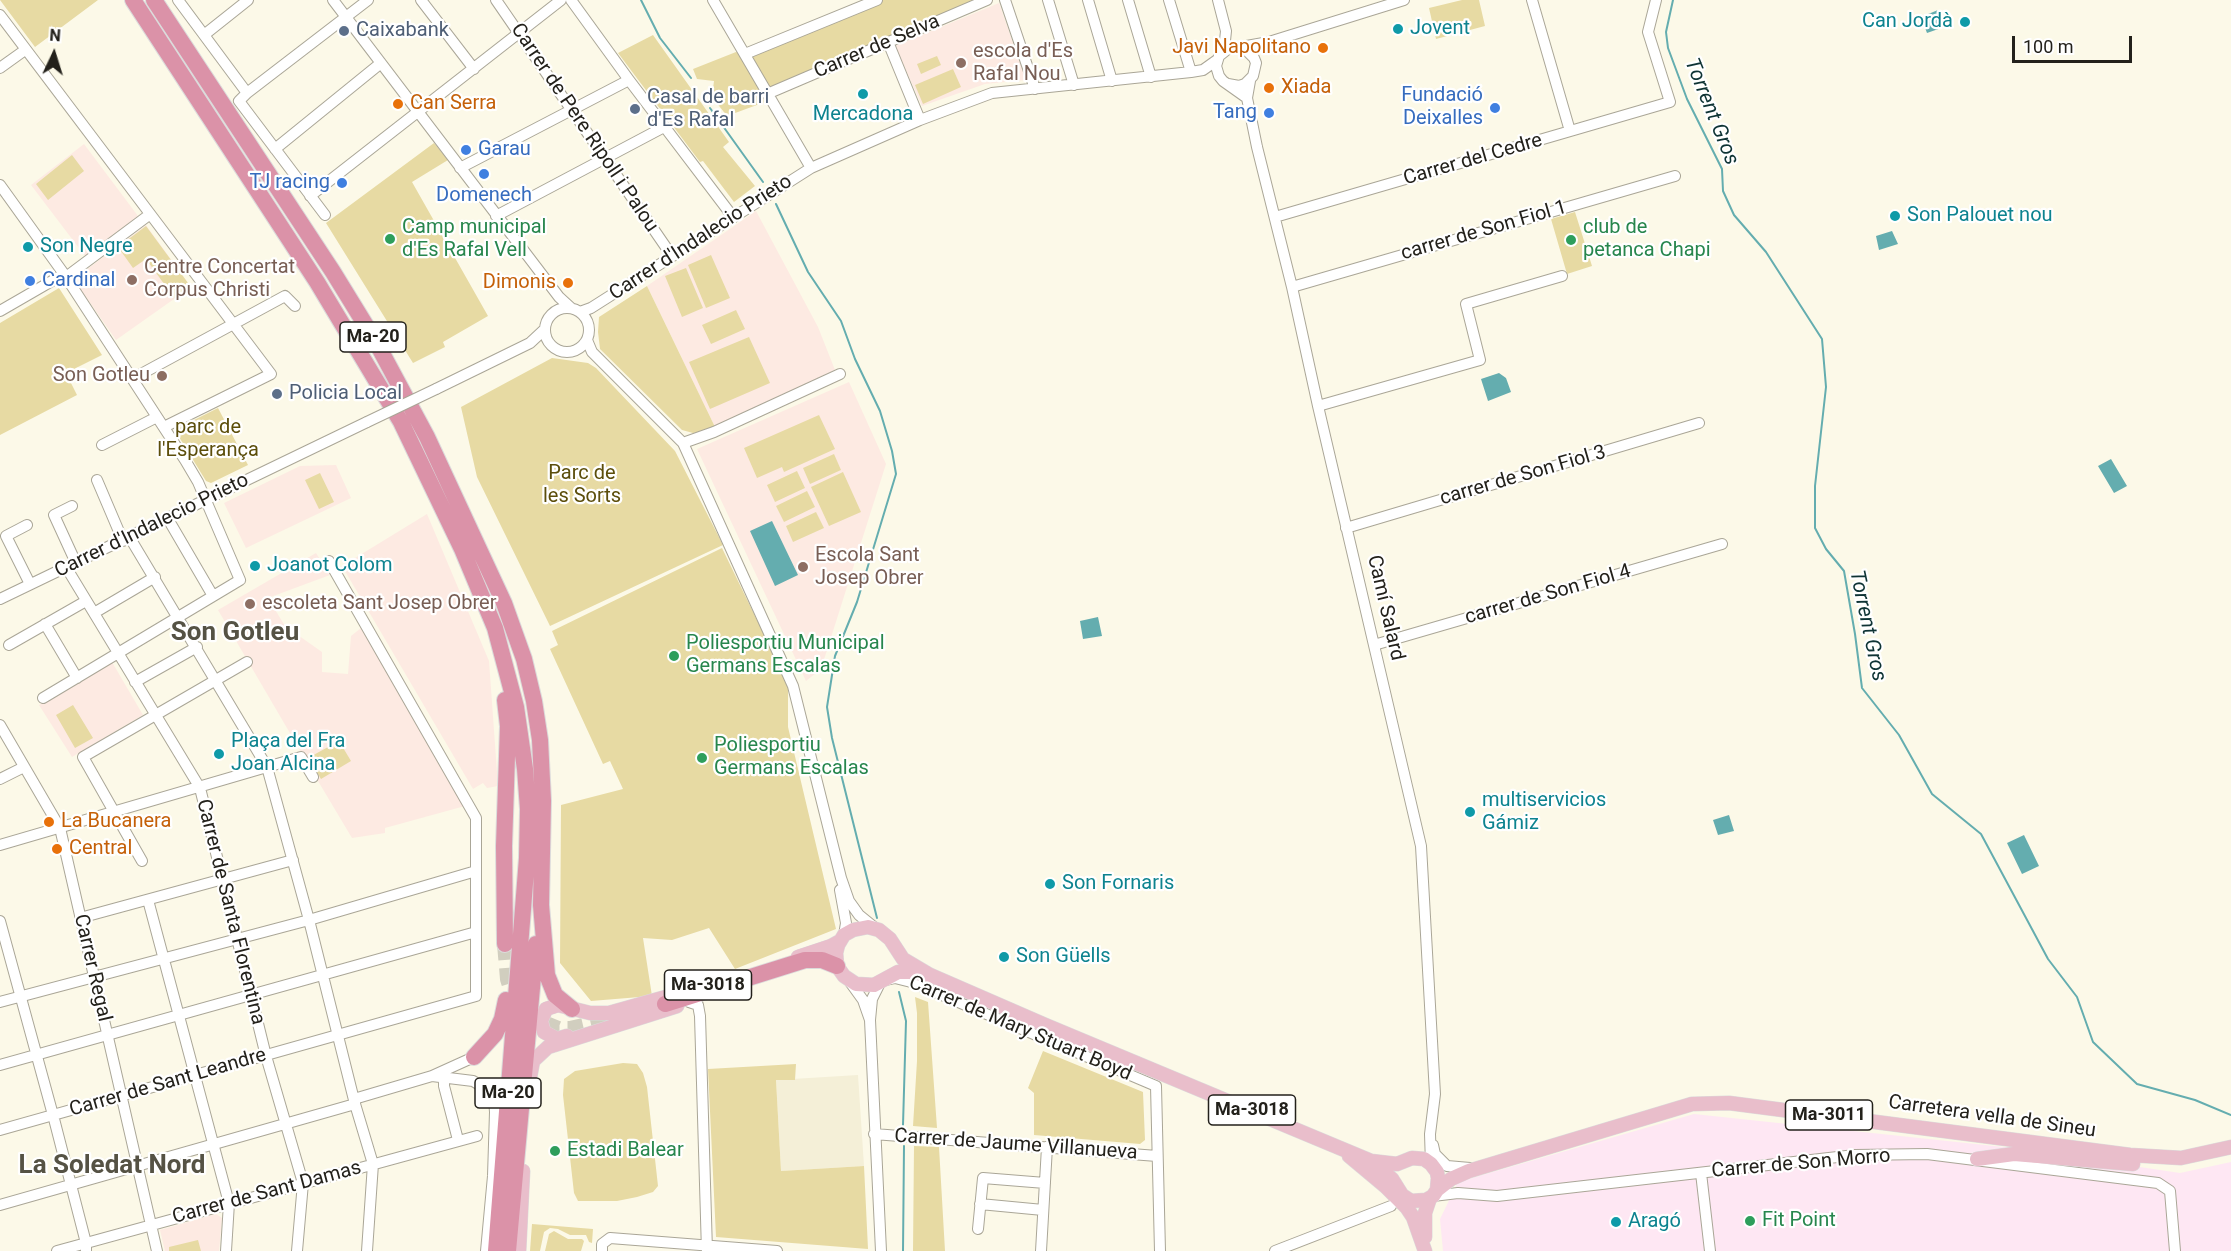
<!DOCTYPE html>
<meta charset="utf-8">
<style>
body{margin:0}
#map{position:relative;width:2231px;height:1251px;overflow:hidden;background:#fcf9e8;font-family:Roboto,sans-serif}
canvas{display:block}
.north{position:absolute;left:24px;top:24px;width:60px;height:60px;-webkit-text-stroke:4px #fff;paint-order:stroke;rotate:4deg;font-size:16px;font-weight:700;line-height:24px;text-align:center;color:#23211b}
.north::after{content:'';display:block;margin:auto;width:21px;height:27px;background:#23211b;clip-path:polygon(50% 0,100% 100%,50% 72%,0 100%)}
.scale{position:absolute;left:2012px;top:36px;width:120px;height:27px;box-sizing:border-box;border:3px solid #23211b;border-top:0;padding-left:8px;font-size:18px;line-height:21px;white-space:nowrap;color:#23211b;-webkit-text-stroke:4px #fff;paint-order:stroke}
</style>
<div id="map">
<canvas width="2231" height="1251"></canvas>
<div class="north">N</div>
<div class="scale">100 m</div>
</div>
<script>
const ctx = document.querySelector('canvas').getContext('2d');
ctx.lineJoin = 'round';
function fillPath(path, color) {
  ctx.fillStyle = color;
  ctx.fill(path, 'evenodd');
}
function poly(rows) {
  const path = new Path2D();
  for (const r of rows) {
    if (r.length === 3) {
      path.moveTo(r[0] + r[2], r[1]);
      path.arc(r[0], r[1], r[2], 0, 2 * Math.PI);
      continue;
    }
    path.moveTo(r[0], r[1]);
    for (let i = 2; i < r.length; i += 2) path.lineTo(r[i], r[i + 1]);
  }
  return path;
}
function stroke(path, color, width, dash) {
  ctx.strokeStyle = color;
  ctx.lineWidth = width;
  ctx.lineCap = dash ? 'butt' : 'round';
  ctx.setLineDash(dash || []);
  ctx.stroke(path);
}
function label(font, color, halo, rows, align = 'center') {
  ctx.font = font + ' Roboto,sans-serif';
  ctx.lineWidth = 4.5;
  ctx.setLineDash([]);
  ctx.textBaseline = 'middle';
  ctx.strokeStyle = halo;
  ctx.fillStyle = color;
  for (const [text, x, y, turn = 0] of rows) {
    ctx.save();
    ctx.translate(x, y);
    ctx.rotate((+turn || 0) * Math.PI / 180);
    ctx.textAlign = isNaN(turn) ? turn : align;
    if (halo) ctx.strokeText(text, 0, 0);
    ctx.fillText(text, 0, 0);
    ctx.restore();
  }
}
const built = poly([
 [858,1075,864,1166,781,1171,776,1080]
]);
const industrial = poly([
 [1694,1114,2013,1148,2180,1173,2231,1162,2231,1251,1443,1251,1440,1219,1458,1182]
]);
const education = poly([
 [999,3,1026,80,985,84,922,106,895,46],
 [84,144,138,216,85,256,31,185],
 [756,211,818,327,835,370,715,427,647,286],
 [146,225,191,287,116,340,77,284,78,276],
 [849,382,886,464,821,669,806,681,697,449],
 [336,465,351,498,246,548,224,503,300,466],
 [427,514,489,661,498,786,487,788,483,783,473,789,342,566],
 [316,553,330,575,268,598,285,626,322,652,322,672,348,674,351,636,361,628,465,806,385,828,385,833,352,838,315,776,218,610],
 [112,662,143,715,72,757,39,705],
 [216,1214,222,1218,219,1251,165,1251,160,1230]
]);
const green = poly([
 [0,0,98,0,35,47],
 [877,0,987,0,767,93,765,102,727,116,712,97,714,81,697,79,693,69,736,52,745,54],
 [1462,0,1479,0,1485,26,1436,39,1429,8],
 [653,35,729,142,723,147,755,186,734,202,703,161,700,162,618,53],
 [937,56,941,65,921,74,917,64],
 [953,69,961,87,923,104,915,85],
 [434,143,448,160,412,182,488,316,443,342,445,347,413,363,326,223],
 [72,155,84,171,48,200,36,184],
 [1575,212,1592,266,1567,274,1551,219],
 [146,226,191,287,175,299,146,259,133,268,118,247],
 [711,255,730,298,706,308,688,265],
 [686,268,703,308,682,317,665,276],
 [647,286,715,427,704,432,693,433,682,430,600,349,598,332,599,317],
 [59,288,102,355,66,373,77,395,0,435,0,323],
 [736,310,745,329,711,344,702,325],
 [749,337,770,383,710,409,689,362],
 [552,358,588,363,596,368,675,451,723,545,550,626,477,477,461,407],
 [218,408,248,465,211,483,206,481,176,432,178,428],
 [819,415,835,449,784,472,782,467,757,478,744,448],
 [834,454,841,470,810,484,803,468],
 [797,471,805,488,775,502,767,485],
 [843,472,861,512,829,526,811,487],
 [320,473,334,502,319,509,305,480],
 [807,491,815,507,784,522,776,506],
 [816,512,824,528,793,542,786,526],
 [722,548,788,684,788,727,836,929,735,969,709,928,672,940,643,938,652,996,591,1001,560,963,561,805,623,789,610,761,603,764,550,649,558,645,552,631],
 [73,705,93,738,75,748,56,715],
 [339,741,351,761,321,779,308,758],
 [915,997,928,1002,937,1128,913,1126,917,1061,917,1013],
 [1043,1051,1143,1092,1145,1140,1140,1144,1034,1135,1034,1093,1028,1088],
 [623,1063,637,1064,643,1073,647,1087,658,1186,653,1192,637,1197,617,1201,578,1201,574,1193,563,1095,564,1079,575,1071],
 [796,1064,795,1080,776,1080,781,1171,864,1166,868,1249,716,1237,708,1069],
 [914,1146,939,1147,945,1251,913,1251],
 [532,1224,593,1229,592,1243,589,1242,586,1235,570,1235,558,1229,550,1228,544,1232,540,1251,530,1251],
 [554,1231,568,1239,582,1239,584,1241,581,1251,545,1251,549,1234],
 [198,1240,201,1251,169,1251,169,1247]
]);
const water = poly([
 [1938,10,1944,27,1927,33,1921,17],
 [1892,231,1898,244,1879,250,1876,236],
 [1499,373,1506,378,1511,392,1488,401,1481,379],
 [2111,459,2127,486,2114,493,2098,466],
 [772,521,798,575,775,586,750,531],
 [1098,617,1102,636,1083,639,1080,621],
 [1729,815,1734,831,1718,835,1713,820],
 [2024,835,2039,866,2022,874,2007,843]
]);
const stream = poly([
 [641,0,660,38,691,78],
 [1673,0,1666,32,1668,48,1687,99,1722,169,1723,191,1734,215,1766,252,1822,339,1826,387,1815,486,1815,528,1826,549,1844,571,1855,634,1862,688,1899,735,1932,794,1981,834,2048,959,2077,997,2093,1042,2137,1084,2195,1100,2231,1115],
 [710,108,763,182],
 [776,204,808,272,841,321,855,359,880,411,892,451,896,474,857,602,835,656,827,707,832,738,877,918],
 [899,992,906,1021,903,1125],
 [903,1251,904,1146]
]);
const highwayTunnel = poly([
 [505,944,508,979,513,995,520,1007,531,1018,558,1029,570,1029,622,1017]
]);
const minor = poly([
 [178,0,247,93,239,101,325,215],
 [333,0,559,297,571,308],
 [421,0,474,69],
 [496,0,672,256],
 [571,0,629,80,733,217],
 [713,0,811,168],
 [1005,0,1035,89],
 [1048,0,1074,85],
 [1088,0,1112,81],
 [1128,0,1151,77],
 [1169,0,1191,72],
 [1218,0,1226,31,1224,50],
 [1532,0,1570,131],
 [0,15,271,374,164,427],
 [204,35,248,0],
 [888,42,920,120],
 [1241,47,1269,42,1404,0],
 [745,54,877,0],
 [0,68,25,50],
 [1250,81,1247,98,1257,147,1292,287,1318,406,1421,846,1435,1094,1430,1134,1431,1164],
 [1228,84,1239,86,1245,84,1253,76,1256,63,1254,58,1246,50,1238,47,1229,48,1219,56,1216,66,1219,76,1223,81,1247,98],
 [247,93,368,0],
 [767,94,987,0],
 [275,149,381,63],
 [460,168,629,80],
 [0,185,64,274,185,460,198,482,240,580,43,698],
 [310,196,561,0],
 [496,216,664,127],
 [1275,217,1670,102,1648,32,1656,0],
 [66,277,149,215],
 [1292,287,1675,176],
 [567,330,22],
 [0,311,64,274],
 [580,312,591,308,811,168,920,120,992,93,1191,72,1203,70,1217,60],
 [587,340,592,352,683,443,793,686,841,878,849,901,859,915,875,928],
 [132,379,285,296,295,306],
 [436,389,530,343,545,329],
 [1318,406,1480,360,1466,304,1562,276],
 [683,443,714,432,840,374],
 [102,445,157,417],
 [97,480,123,541],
 [72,506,54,515,76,563],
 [168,519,213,596],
 [27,525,6,536,30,584],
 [1346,528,1699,423],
 [130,538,267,767,309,920,355,1104,373,1164,367,1251],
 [66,567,200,788,266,1056,303,1183,297,1251],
 [0,599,367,422],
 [94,613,155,577],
 [45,624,77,678],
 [9,645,86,601],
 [1374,645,1722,544],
 [135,682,197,647],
 [0,725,60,828,157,1251],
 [0,779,24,767],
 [0,845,301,757,313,777],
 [142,861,83,757,247,662],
 [840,890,846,923,844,935],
 [148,900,229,1203,226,1251],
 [80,918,293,860],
 [0,921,53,1115,86,1243,86,1251],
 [886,980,895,978,911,982,1156,1086,1160,1251],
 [850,982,863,1000,870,1020,872,999,880,983],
 [0,1002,309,920,476,871],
 [689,1002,698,1005,700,1016,707,1251],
 [870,1020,881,1251],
 [0,1065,476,932],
 [432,1076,473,1081,488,1090,494,1099,495,1112,493,1176,486,1251],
 [444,1077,444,1086,458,1140],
 [354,1099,432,1076,474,1057],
 [0,1130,476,996,476,818,329,561],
 [874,1134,1157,1156],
 [1433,1145,1435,1154,1447,1166,1470,1168],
 [1701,1173,1710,1251],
 [1433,1196,1458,1193,1497,1196,1855,1155,1927,1154,2158,1183,2170,1191,2175,1251],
 [980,1204,1043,1210],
 [0,1205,355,1104],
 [978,1229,983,1178,1045,1183],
 [57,1251,477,1136],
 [602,1251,602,1244,610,1238,777,1251],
 [1041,1251,1047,1147],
 [1275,1251,1391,1206]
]);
const major = poly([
 [798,957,831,946,840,941],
 [930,975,910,972,898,972,874,985,856,984,844,976,837,966,836,953,838,945,844,935,853,930,868,927,879,930,890,939,903,959,930,975,1045,1025,1371,1161,1397,1164,1412,1158,1424,1159,1431,1164,1437,1172,1438,1178,1437,1190,1433,1196,1426,1200,1411,1201,1402,1195,1392,1179,1371,1161],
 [567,1036,557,1039,544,1032,541,1021,546,1009,558,1005,590,1013,609,1013,673,995],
 [530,1077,533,1061,548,1047,677,1006],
 [1349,1156,1386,1187,1407,1208,1413,1217,1425,1251],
 [1977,1159,2014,1154,2133,1164],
 [1437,1190,1451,1179,1469,1171,1692,1104,1729,1103,2130,1155,2181,1158,2231,1147],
 [1425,1237,1425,1213,1430,1198],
 [519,1251,523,1171]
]);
const highway = poly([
 [133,0,317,282,401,422,462,549,495,628,516,707,525,769,528,809,527,858,496,1251],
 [154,0,333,272,376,342,427,437,504,603,524,659,534,701,540,740,543,801,541,905,547,975,555,995,572,1009],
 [505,944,504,846,508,726,505,700],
 [665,1004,805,960,822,960,837,966],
 [474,1057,495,1034,502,1019,506,1000],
 [508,1251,536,944]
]);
const minorBridge = poly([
 [367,422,436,389]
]);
const markers = [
 [1965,22,6,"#0f9aa8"],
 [1398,29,6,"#0f9aa8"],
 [344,31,6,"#5c6f8a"],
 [1323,48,6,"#e8710a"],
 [961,63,6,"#8d6e63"],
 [1269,88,6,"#e8710a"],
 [863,94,6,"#0f9aa8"],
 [398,104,6,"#e8710a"],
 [1495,108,6,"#3f7fe0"],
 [635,109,6,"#5c6f8a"],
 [1269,113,6,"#3f7fe0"],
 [466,150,6,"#3f7fe0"],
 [484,174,6,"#3f7fe0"],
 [342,183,6,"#3f7fe0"],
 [1895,216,6,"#0f9aa8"],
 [390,239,6,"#2e9e5b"],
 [1571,240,6,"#2e9e5b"],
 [28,247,6,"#0f9aa8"],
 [132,280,6,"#8d6e63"],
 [30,281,6,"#3f7fe0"],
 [568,283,6,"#e8710a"],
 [162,376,6,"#8d6e63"],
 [277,394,6,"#5c6f8a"],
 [255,566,6,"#0f9aa8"],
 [803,567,6,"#8d6e63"],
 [250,604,6,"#8d6e63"],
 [674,656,6,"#2e9e5b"],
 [219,754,6,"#0f9aa8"],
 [702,758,6,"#2e9e5b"],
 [1470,812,6,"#0f9aa8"],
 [49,822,6,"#e8710a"],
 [57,849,6,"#e8710a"],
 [1050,884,6,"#0f9aa8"],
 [1004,957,6,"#0f9aa8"],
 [555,1151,6,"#2e9e5b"],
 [1750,1221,6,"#2e9e5b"],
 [1616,1222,6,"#0f9aa8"]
];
const shields = [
 [373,337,66],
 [708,985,87],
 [508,1093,66],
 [1252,1110,87],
 [1829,1115,87]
];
const shieldNames = [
 ["Ma-20",373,337],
 ["Ma-3018",708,985],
 ["Ma-20",508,1093],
 ["Ma-3018",1252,1110],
 ["Ma-3011",1829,1115]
];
const cultureNames = [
 ["Can Jordà",1953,22,"right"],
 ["Jovent",1410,29],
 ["Mercadona",863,115,"center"],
 ["Son Palouet nou",1907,216],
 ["Son Negre",40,247],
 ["Joanot Colom",267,566],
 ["Plaça del Fra",231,742],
 ["Joan Alcina",231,765],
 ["multiservicios",1482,801],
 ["Gámiz",1482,824],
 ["Son Fornaris",1062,884],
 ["Son Güells",1016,957],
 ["Aragó",1628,1222]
];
const serviceNames = [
 ["Caixabank",356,31],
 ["Casal de barri",647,98],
 ["d'Es Rafal",647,121],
 ["Policia Local",289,394]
];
const streetNames = [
 ["Carrer de Selva",877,47,-23],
 ["Carrer de Pere Ripoll i Palou",584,128,56],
 ["Carrer del Cedre",1473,160,-16],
 ["carrer de Son Fiol 1",1484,231,-16],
 ["Carrer d'Indalecio Prieto",701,238,-33],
 ["carrer de Son Fiol 3",1523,476,-16],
 ["Carrer d'Indalecio Prieto",152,526,-26],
 ["carrer de Son Fiol 4",1548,595,-16],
 ["Camí Salard",1385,608,77],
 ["Carrer de Santa Florentina",230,912,76],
 ["Carrer Regal",92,968,77],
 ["Carrer de Mary Stuart Boyd",1020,1029,23],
 ["Carrer de Sant Leandre",168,1083,-16],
 ["Carretera vella de Sineu",1992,1117,8],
 ["Carrer de Jaume Villanueva",1016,1145,4],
 ["Carrer de Son Morro",1801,1164,-5],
 ["Carrer de Sant Damas",267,1193,-15]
];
const foodNames = [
 ["Javi Napolitano",1311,48,"right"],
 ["Xiada",1281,88],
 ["Can Serra",410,104],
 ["Dimonis",556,283,"right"],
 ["La Bucanera",61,822],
 ["Central",69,849]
];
const educationNames = [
 ["escola d'Es",973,52],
 ["Rafal Nou",973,75],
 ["Centre Concertat",144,268],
 ["Corpus Christi",144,291],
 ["Son Gotleu",150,376,"right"],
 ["Escola Sant",815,556],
 ["Josep Obrer",815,579],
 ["escoleta Sant Josep Obrer",262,604]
];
const shopNames = [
 ["Fundació",1483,96],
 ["Deixalles",1483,119],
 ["Tang",1257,113],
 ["Garau",478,150,"left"],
 ["TJ racing",330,183],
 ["Domenech",484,196,"center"],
 ["Cardinal",42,281,"left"]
];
const leisureNames = [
 ["Camp municipal",402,228],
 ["d'Es Rafal Vell",402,251],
 ["club de",1583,228],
 ["petanca Chapi",1583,251],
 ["Poliesportiu Municipal",686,644],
 ["Germans Escalas",686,667],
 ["Poliesportiu",714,746],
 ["Germans Escalas",714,769],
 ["Estadi Balear",567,1151],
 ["Fit Point",1762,1221]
];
const parkNames = [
 ["parc de",208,428],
 ["l'Esperança",208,451],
 ["Parc de",582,474],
 ["les Sorts",582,497]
];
const waterNames = [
 ["Torrent Gros",1711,112,68],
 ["Torrent Gros",1867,626,78]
];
const districtNames = [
 ["Son Gotleu",235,633],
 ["La Soledat Nord",112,1166]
];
fillPath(built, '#f4efd7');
fillPath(industrial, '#fee7f3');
fillPath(education, '#fdeae2');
fillPath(green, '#e7daa3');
fillPath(water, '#64adaf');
stroke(stream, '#64adaf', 2);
stroke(highwayTunnel, '#d1cebf', 16, [16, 8]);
stroke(minor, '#aaa697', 12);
stroke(major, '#dcdbdb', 15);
stroke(highway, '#dcdbdb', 18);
stroke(minor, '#fff', 10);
stroke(major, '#e9becb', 14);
stroke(highway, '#db92a8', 16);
stroke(minorBridge, '#aaa697', 12, []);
stroke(minorBridge, '#fff', 10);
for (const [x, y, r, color] of markers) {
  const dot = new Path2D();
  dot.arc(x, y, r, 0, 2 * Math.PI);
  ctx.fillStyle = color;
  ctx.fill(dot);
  stroke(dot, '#fff', 2);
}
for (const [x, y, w] of shields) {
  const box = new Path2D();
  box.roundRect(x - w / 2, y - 15, w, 30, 4.5);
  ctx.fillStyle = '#fff';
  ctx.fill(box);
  stroke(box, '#23211b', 1.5);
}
label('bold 18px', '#23211b', null, shieldNames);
label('20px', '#0d838f', '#fff', cultureNames, 'left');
label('20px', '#4e5e75', '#fff', serviceNames, 'left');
label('20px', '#23211b', '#fff', streetNames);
label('20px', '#c56008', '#fff', foodNames, 'left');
label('20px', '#785e54', '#fff', educationNames, 'left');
label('20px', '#366cbe', '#fff', shopNames, 'right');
label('20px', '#27864d', '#fff', leisureNames, 'left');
label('20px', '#5c4e0b', '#fff', parkNames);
label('italic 21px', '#0e3334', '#fff', waterNames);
label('bold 26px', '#555244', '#fff', districtNames);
</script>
